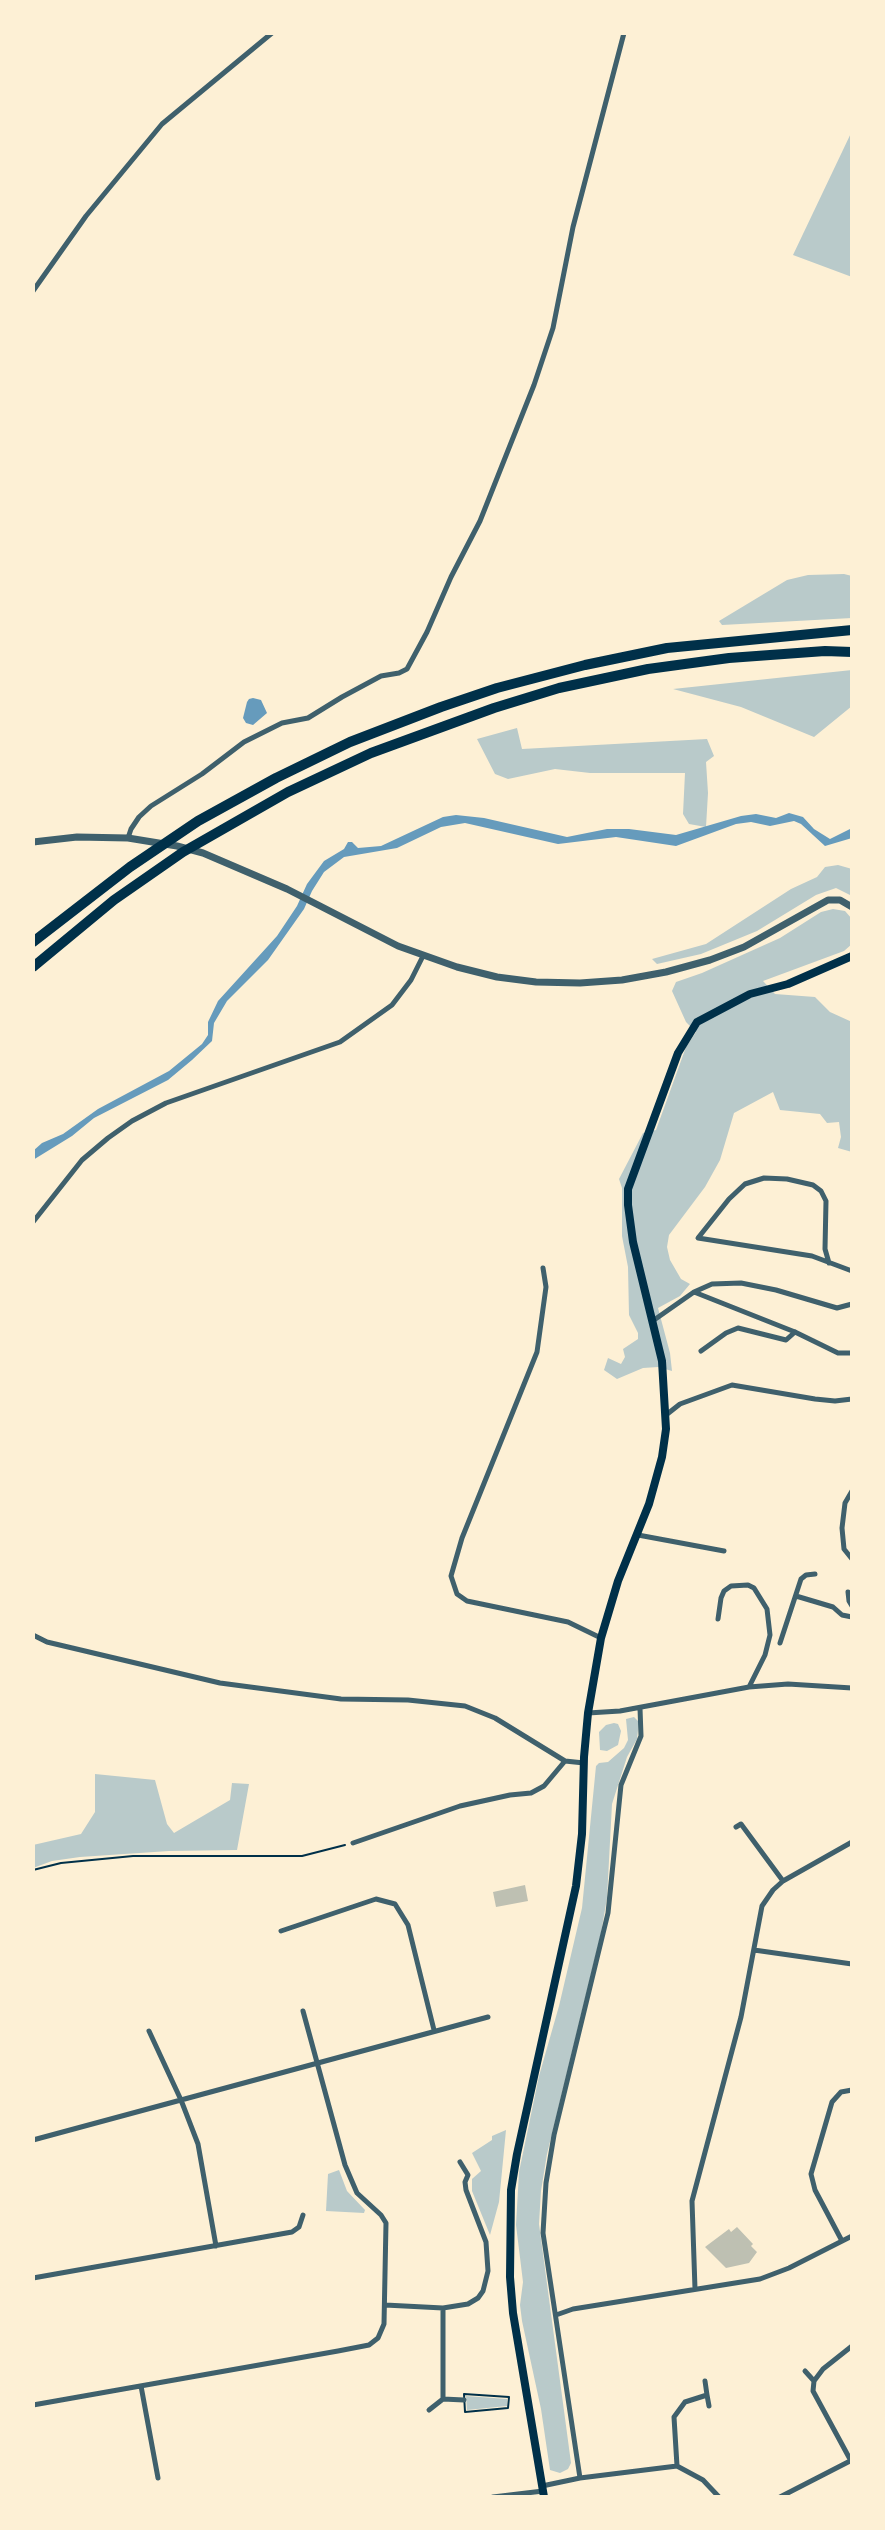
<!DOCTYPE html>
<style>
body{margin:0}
#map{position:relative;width:885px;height:2530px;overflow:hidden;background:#fdf0d5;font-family:Overpass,sans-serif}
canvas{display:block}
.frame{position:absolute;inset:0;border:35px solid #fdf0d5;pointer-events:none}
</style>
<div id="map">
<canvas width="885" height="2530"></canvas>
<div class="frame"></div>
</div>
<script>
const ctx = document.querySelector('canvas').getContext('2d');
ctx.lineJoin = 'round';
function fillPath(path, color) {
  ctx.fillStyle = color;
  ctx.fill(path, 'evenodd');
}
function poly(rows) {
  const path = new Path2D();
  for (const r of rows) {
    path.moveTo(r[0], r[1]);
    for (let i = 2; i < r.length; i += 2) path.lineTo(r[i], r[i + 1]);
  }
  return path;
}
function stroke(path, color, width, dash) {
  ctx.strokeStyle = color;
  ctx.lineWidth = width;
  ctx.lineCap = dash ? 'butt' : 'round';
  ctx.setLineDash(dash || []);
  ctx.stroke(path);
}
const green = poly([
 [852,131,852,277,793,255],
 [844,574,852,576,852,618,722,625,719,621,787,580,808,575],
 [852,670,852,706,814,737,741,707,673,689],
 [517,728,522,749,707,739,714,756,706,762,708,793,706,827,689,824,683,814,685,773,590,773,555,769,508,779,495,774,477,739],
 [838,865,852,869,852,896,836,888,816,895,757,931,701,954,657,964,652,959,706,944,791,889,817,877,825,867],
 [833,909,845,911,852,919,852,944,844,951,763,981,775,994,815,997,830,1012,852,1022,852,1152,838,1148,841,1137,839,1122,827,1123,820,1114,780,1110,773,1092,734,1113,720,1160,705,1187,669,1235,667,1247,670,1260,681,1279,690,1284,680,1296,658,1308,670,1353,672,1371,658,1367,643,1368,617,1379,604,1370,608,1358,621,1364,625,1357,623,1349,638,1339,638,1333,629,1315,628,1267,622,1236,622,1188,619,1179,643,1133,656,1130,686,1047,696,1032,686,1022,672,991,676,982,702,973,780,938,821,912],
 [634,1717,639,1722,637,1739,627,1757,612,1804,607,1898,601,1933,547,2154,541,2191,539,2224,571,2463,568,2469,560,2473,550,2470,541,2409,522,2321,520,2305,523,2282,516,2225,519,2172,539,2076,559,2006,582,1908,596,1766,599,1763,608,1762,624,1748,628,1740,626,1719],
 [614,1723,618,1724,621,1731,618,1745,607,1751,600,1750,599,1732,606,1725],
 [95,1774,155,1780,167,1824,174,1833,230,1800,232,1783,249,1784,237,1850,169,1851,80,1857,52,1861,33,1868,33,1845,81,1834,95,1812],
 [506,2130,499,2202,490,2235,472,2191,472,2179,481,2171,472,2153,492,2140,492,2136],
 [339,2170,347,2191,365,2210,364,2213,326,2211,328,2174],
 [466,2396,507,2399,507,2406,467,2410]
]);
const water = poly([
 [253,698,261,700,267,713,253,725,246,723,243,718,247,702,249,699],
 [789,813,803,817,814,829,830,839,852,828,852,838,825,846,801,824,794,821,770,826,751,822,736,824,676,846,616,837,558,844,465,823,441,827,397,848,344,857,324,872,312,891,304,909,268,960,227,1001,214,1023,212,1041,192,1060,168,1080,94,1118,72,1136,33,1160,33,1151,42,1143,63,1134,98,1109,169,1071,202,1044,208,1035,208,1022,218,1001,277,936,297,906,307,884,324,861,344,849,348,842,352,842,358,848,381,846,443,817,456,815,484,818,567,837,607,829,629,829,676,835,741,816,756,814,776,818]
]);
const building = poly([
 [525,1885,528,1901,496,1907,493,1892],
 [737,2227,753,2244,751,2246,757,2252,749,2263,726,2268,705,2247,729,2229,731,2232]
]);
const path = poly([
 [33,1870,61,1863,133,1856,302,1856,345,1845],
 [464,2394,509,2397,508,2408,465,2412,464,2394]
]);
const minor = poly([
 [33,291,86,216,162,124,272,33],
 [128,838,131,829,139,817,151,806,202,774,244,742,282,723,308,718,342,697,381,676,399,673,407,669,427,632,451,577,480,521,534,385,553,328,573,227,624,33],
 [33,1222,82,1160,108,1138,132,1121,166,1103,340,1042,392,1005,411,980,423,956],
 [829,1263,825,1249,826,1201,821,1191,813,1185,787,1179,764,1178,745,1184,729,1199,698,1238,812,1256,852,1271],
 [543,1268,546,1287,537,1352,462,1538,451,1576,457,1594,467,1601,568,1622,601,1638],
 [694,1292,712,1284,741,1283,776,1290,837,1308,852,1304],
 [654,1320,694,1292,795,1332,838,1353,852,1353],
 [701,1351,726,1333,738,1328,786,1340,795,1332],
 [666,1415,680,1404,732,1385,815,1399,835,1401,852,1399],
 [852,1491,845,1503,842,1528,844,1549,852,1559],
 [638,1535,724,1551],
 [848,1592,849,1601,852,1606],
 [796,1596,833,1607,842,1615,852,1617],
 [718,1619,721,1598,724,1591,731,1586,748,1585,754,1588,767,1609,770,1635,765,1655,749,1687],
 [33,1635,47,1642,220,1683,341,1699,408,1700,465,1706,495,1718,565,1761,584,1763],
 [780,1643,801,1579,806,1575,815,1574],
 [588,1713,620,1711,749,1687,788,1684,852,1688],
 [736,1827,741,1824,783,1881],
 [353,1843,460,1806,510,1795,531,1793,544,1786,565,1761],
 [281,1931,376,1899,395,1904,408,1925,434,2030],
 [754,1950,852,1964],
 [149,2031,181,2100,198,2144,216,2246],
 [33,2140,488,2017],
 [842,2241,815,2190,811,2174,832,2102,841,2092,852,2090],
 [33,2278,292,2232,299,2227,303,2215],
 [695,2289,692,2201,741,2017,762,1906,773,1890,783,1881,852,1842],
 [385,2305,443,2308,468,2304,478,2298,483,2291,488,2271,486,2242,466,2190,465,2182,468,2175,460,2162],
 [443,2308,443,2399,464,2400],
 [556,2315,573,2309,760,2279,789,2268,852,2236],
 [805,2371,814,2381,813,2391,851,2461],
 [814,2381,823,2369,852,2346],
 [141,2386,158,2478],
 [707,2395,709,2406],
 [33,2405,338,2351,369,2345,378,2338,384,2324,386,2223,381,2215,357,2193,345,2165,303,2011],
 [429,2410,443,2399],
 [677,2466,674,2417,685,2402,707,2395,705,2381],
 [580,2478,677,2466,703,2480,719,2497],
 [542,2486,580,2478,543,2233,546,2183,554,2135,608,1913,621,1785,641,1736,640,1708],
 [493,2497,543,2491],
 [780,2497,852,2460]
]);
const tertiary = poly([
 [33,842,77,837,128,838,177,846,203,853,287,889,398,946,457,967,497,977,536,982,580,983,622,980,666,972,710,960,744,947,828,900,840,900,852,907]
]);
const secondary = poly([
 [544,2497,513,2313,510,2277,511,2190,517,2154,576,1886,582,1834,584,1757,588,1713,601,1638,618,1581,649,1504,662,1457,666,1429,662,1361,633,1242,628,1205,628,1189,678,1053,697,1022,750,994,788,984,852,956]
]);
const trunk = poly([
 [33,942,130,867,198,821,276,778,350,742,441,707,497,688,585,665,667,648,852,630],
 [33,967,114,900,183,852,288,792,371,753,494,708,559,688,648,669,729,658,825,651,852,652]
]);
fillPath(green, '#b9caca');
fillPath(water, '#669bbc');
fillPath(building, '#bec0b2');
stroke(path, '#003049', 2);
stroke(minor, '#3f606c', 5);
stroke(tertiary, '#3f606c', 7);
stroke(secondary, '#003049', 8);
stroke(trunk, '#003049', 10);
</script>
